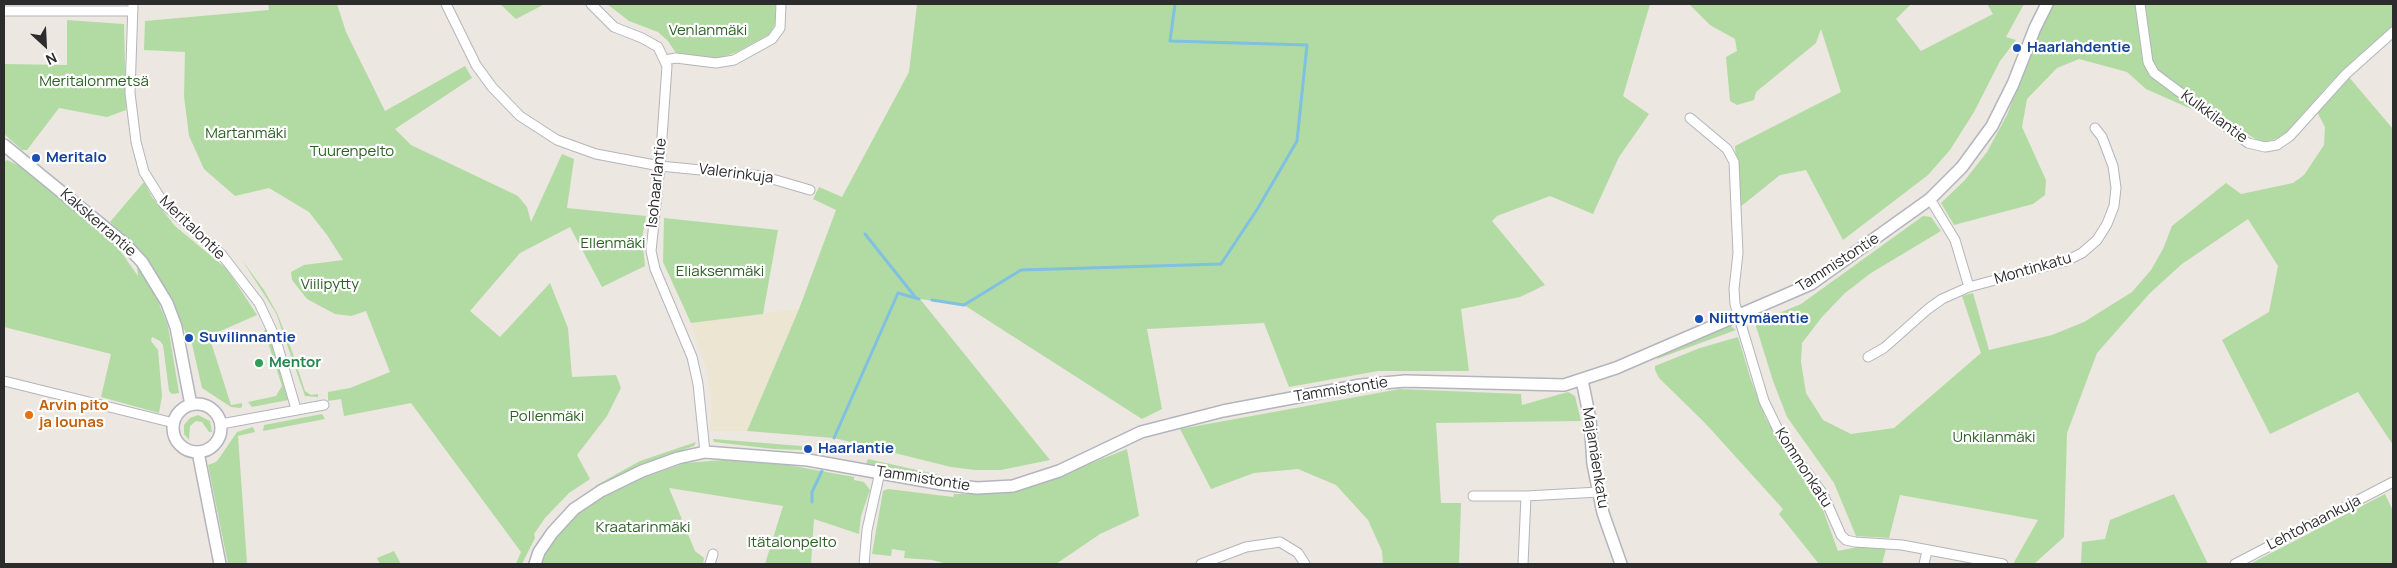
<!DOCTYPE html>
<meta charset="utf-8">
<style>
body{margin:0}
#map{position:relative;width:2397px;height:568px;overflow:hidden;background:#ece7e0;font-family:Manrope,sans-serif}
canvas{display:block}
.frame{position:absolute;inset:0;border:5px solid #2c2c2c;pointer-events:none}
.north{position:absolute;left:20px;top:20px;width:50px;height:50px;-webkit-text-stroke:4px #fff;paint-order:stroke;rotate:155deg;font-size:14px;font-weight:700;line-height:20px;text-align:center;color:#2c2c2c}
.north::after{content:'';display:block;margin:auto;width:18px;height:22px;background:#2c2c2c;clip-path:polygon(50% 0,100% 100%,50% 72%,0 100%)}
</style>
<div id="map">
<canvas width="2397" height="568"></canvas>
<div class="frame"></div>
<div class="north">N</div>
</div>
<script>
const ctx = document.querySelector('canvas').getContext('2d');
ctx.lineJoin = 'round';
function fillPath(path, color) {
  ctx.fillStyle = color;
  ctx.fill(path, 'evenodd');
}
function poly(rows) {
  const path = new Path2D();
  for (const r of rows) {
    if (r.length === 3) {
      path.moveTo(r[0] + r[2], r[1]);
      path.arc(r[0], r[1], r[2], 0, 2 * Math.PI);
      continue;
    }
    path.moveTo(r[0], r[1]);
    for (let i = 2; i < r.length; i += 2) path.lineTo(r[i], r[i + 1]);
  }
  return path;
}
function stroke(path, color, width, dash) {
  ctx.strokeStyle = color;
  ctx.lineWidth = width;
  ctx.lineCap = dash ? 'butt' : 'round';
  ctx.setLineDash(dash || []);
  ctx.stroke(path);
}
function label(font, color, halo, rows, align = 'center') {
  ctx.font = font + ' Manrope,sans-serif';
  ctx.lineWidth = 4.5;
  ctx.setLineDash([]);
  ctx.textBaseline = 'middle';
  ctx.strokeStyle = halo;
  ctx.fillStyle = color;
  for (const [text, x, y, turn = 0] of rows) {
    ctx.save();
    ctx.translate(x, y);
    ctx.rotate((+turn || 0) * Math.PI / 180);
    ctx.textAlign = isNaN(turn) ? turn : align;
    if (halo) ctx.strokeText(text, 0, 0);
    ctx.fillText(text, 0, 0);
    ctx.restore();
  }
}
const education = poly([
 [799,309,747,431,710,431,712,405,707,371,691,323]
]);
const green = poly([
 [268,4,337,4,346,32,385,111,465,66,472,78,395,129,411,145,518,196,527,207,531,222,562,154,574,159,567,208,646,216,642,238,645,266,602,287,570,227,520,253,470,311,500,337,550,283,568,328,572,377,616,375,621,388,607,416,577,455,590,479,569,493,545,518,534,534,535,538,522,564,516,564,521,552,411,403,344,416,341,399,328,401,328,392,350,388,390,372,366,311,351,316,335,314,307,299,292,280,291,272,304,265,343,260,327,235,309,212,269,188,235,196,204,169,189,136,184,96,185,52,144,50,145,21,269,10],
 [500,4,545,4,516,19],
 [607,4,776,4,775,24,770,34,737,52,717,59,705,58,676,53,668,41,658,32,629,21],
 [917,4,1650,4,1623,96,1649,114,1619,157,1593,214,1550,196,1497,216,1492,221,1545,285,1520,297,1461,309,1469,371,1378,371,1289,387,1264,323,1147,329,1162,409,1142,419,964,305,920,299,1050,460,1001,470,975,470,951,467,834,438,747,431,799,309,836,210,813,199,819,187,842,197,909,72],
 [1689,4,1911,4,1896,19,1921,51,1993,14,1987,4,2024,4,2006,37,2016,40,2000,61,1974,112,1950,150,1928,175,1843,240,1806,170,1780,175,1739,208,1735,146,1841,92,1821,29,1816,43,1756,92,1754,100,1737,105,1730,101,1726,57,1737,51,1735,39,1710,25],
 [2058,4,2393,4,2393,28,2358,56,2332,81,2285,134,2279,138,2265,142,2257,140,2216,114,2207,116,2146,89,2127,72,2079,59,2057,68,2027,99,2022,127,2046,180,2045,195,2033,204,1954,225,1941,203,1965,180,1987,152,2007,115,2038,34,2052,5],
 [67,20,124,24,126,110,107,117,59,108,27,150,22,150,4,134,4,64,67,65],
 [2348,76,2393,129,2393,445,2358,392,2270,434,2222,340,2269,312,2278,266,2248,219,2182,264,2150,293,2097,353,2067,433,2064,537,2034,564,2013,564,2038,520,1900,495,1889,538,1856,536,1834,483,1787,417,1773,381,1755,323,1801,304,1923,216,1931,217,1941,231,1871,273,1845,293,1822,317,1802,343,1801,362,1806,393,1823,420,1851,434,1894,428,1981,353,1962,296,1973,293,1989,350,2052,335,2084,322,2132,292,2151,270,2163,249,2172,226,2226,183,2241,194,2293,183,2304,175,2324,145,2325,127,2317,112],
 [7,160,26,169,114,242,138,276,137,266,128,255,135,260,154,291,168,326,179,393,172,394,169,391,163,345,160,341,152,337,151,341,158,350,162,396,159,413,101,397,111,354,4,327,4,162],
 [144,182,152,197,175,226,227,269,257,315,209,336,231,405,242,403,242,407,240,408,231,407,202,388,190,335,187,335,152,268,134,245,110,222],
 [664,218,778,230,763,314,691,323,663,262],
 [242,260,264,290,277,313,292,351,305,391,311,395,318,394,318,397,305,396,276,313],
 [1729,325,1736,330,1657,359,1657,356],
 [264,330,268,330,274,346,289,398,288,400,252,407,248,402,276,396,282,386],
 [1738,337,1751,380,1766,419,1822,507,1838,551,1858,547,1886,549,1882,564,1819,564,1779,514,1783,509,1705,423,1659,378,1655,370,1655,366,1700,348],
 [1400,389,1521,394,1522,405,1568,392,1575,396,1581,421,1436,423,1441,503,1461,503,1459,564,1383,564,1382,551,1368,520,1336,485,1298,469,1254,473,1211,489,1180,429],
 [322,414,325,419,263,431,264,425],
 [198,415,210,421,212,432,209,432,202,422,196,421,190,426,189,440,184,434,184,425,190,418],
 [253,427,255,432,238,436,247,564,228,564,208,465,216,462,220,457,237,432],
 [713,439,802,446,802,450,774,449,714,442],
 [696,442,694,446,642,464,596,488,595,486,640,461],
 [1127,449,1139,516,1100,534,1056,564,947,564,932,560,904,558,905,551,892,549,891,556,872,554,883,491,888,489,953,497,954,494,989,494,1025,489],
 [868,459,961,480,961,481,866,464],
 [723,460,788,465,854,477,854,480,864,482,870,490,861,516,859,534,814,519,811,564,765,564,783,506,669,488,695,551,704,558,703,564,539,564,553,538,586,504,620,486,685,463],
 [2174,494,2208,564,2081,564,2082,542,2105,539,2110,520],
 [2385,494,2393,511,2393,564,2250,564],
 [394,551,401,564,380,564,377,558]
]);
const stream = poly([
 [865,234,916,298],
 [932,300,964,305,1021,270,1221,264,1258,208,1297,141,1307,45,1170,41,1175,4],
 [834,438,898,293,919,299],
 [812,502,812,492,822,471]
]);
const minor = poly([
 [133,4,130,93,136,142,144,172,164,204,222,255,259,303,275,337,296,409],
 [446,4,476,65,492,87,520,116,557,140,596,154,660,166,762,176,810,190],
 [591,4,614,27,642,38,658,47,667,66,660,166,651,251,655,269,692,357,698,384,705,452],
 [2140,4,2148,62,2154,73,2248,143,2265,147,2277,145,2290,136,2346,74,2393,32],
 [4,11,133,11],
 [665,60,676,58,716,63,734,60,772,39,780,28,781,4],
 [1690,118,1727,149,1734,162,1738,253,1734,289,1735,304,1764,401,1783,440,1823,494,1841,535,1846,540,1855,542,1902,545,2003,564],
 [1930,199,1955,240,1969,287,2066,261,2082,253,2097,240,2107,224,2114,206,2116,188,2113,166,2102,137,2095,128],
 [1868,357,1884,348,1928,309,1942,299,1969,287],
 [4,381,174,423],
 [221,424,324,405],
 [1473,496,1526,496],
 [710,564,713,554],
 [864,564,867,530,880,472],
 [1201,564,1246,547,1280,542,1298,553,1305,564],
 [1523,564,1526,496,1599,492],
 [1924,564,1927,551],
 [2235,564,2393,482]
]);
const tertiary = poly([
 [4,145,125,244,142,262,167,303,176,327,191,405],
 [1582,380,1590,419,1593,464,1603,513,1621,564],
 [197,428,24],
 [198,452,220,564],
 [535,564,539,552,552,533,574,509,601,491,642,471,678,458,705,452,808,460,942,484,977,488,1013,486,1059,471,1141,432,1223,411,1361,385,1405,381,1564,385,1616,368,1811,284,1930,199,1962,167,1992,126,2013,84,2035,28,2047,4]
]);
const markers = [
 [2017,48,5,"#1a4fb4"],
 [36,158,5,"#1a4fb4"],
 [1699,319,5,"#1a4fb4"],
 [189,338,5,"#1a4fb4"],
 [259,363,5,"#2e9e5b"],
 [29,415,5,"#e8710a"],
 [808,449,5,"#1a4fb4"]
];
const parkNames = [
 ["Venlanmäki",708,31],
 ["Meritalonmetsä",94,82],
 ["Martanmäki",246,134],
 ["Tuurenpelto",352,152],
 ["Ellenmäki",613,244],
 ["Eliaksenmäki",720,272],
 ["Viilipytty",330,285],
 ["Pollenmäki",547,417],
 ["Unkilanmäki",1994,438],
 ["Kraatarinmäki",643,528],
 ["Itätalonpelto",792,543]
];
const transitNames = [
 ["Haarlahdentie",2027,48],
 ["Meritalo",46,158],
 ["Niittymäentie",1709,319],
 ["Suvilinnantie",199,338],
 ["Haarlantie",818,449]
];
const streetNames = [
 ["Kulkkilantie",2214,117,36],
 ["Valerinkuja",736,174,7],
 ["Isohaarlantie",657,183,-84],
 ["Kakskerrantie",98,223,41],
 ["Meritalontie",192,228,44],
 ["Tammistontie",1838,263,-33],
 ["Montinkatu",2033,269,-16],
 ["Tammistontie",1341,390,-9],
 ["Majamäenkatu",1595,458,81],
 ["Kommonkatu",1803,468,57],
 ["Tammistontie",923,479,9],
 ["Lehtohaankuja",2314,523,-27]
];
const leisureNames = [
 ["Mentor",269,363]
];
const foodNames = [
 ["Arvin pito",39,406],
 ["ja lounas",39,423]
];
fillPath(education, '#ebe5d2');
fillPath(green, '#b2dba3');
stroke(stream, '#80c0e1', 3);
stroke(minor, '#b3b5be', 11);
stroke(tertiary, '#b3b5be', 14);
stroke(minor, '#fff', 9);
stroke(tertiary, '#fff', 11);
for (const [x, y, r, color] of markers) {
  const dot = new Path2D();
  dot.arc(x, y, r, 0, 2 * Math.PI);
  ctx.fillStyle = color;
  ctx.fill(dot);
  stroke(dot, '#fff', 2);
}
label('15px', '#2c6124', '#fff', parkNames);
label('bold 15px', '#164399', '#fff', transitNames, 'left');
label('15px', '#2c2c2c', '#fff', streetNames);
label('bold 15px', '#27864d', '#fff', leisureNames, 'left');
label('bold 15px', '#c56008', '#fff', foodNames, 'left');
</script>
